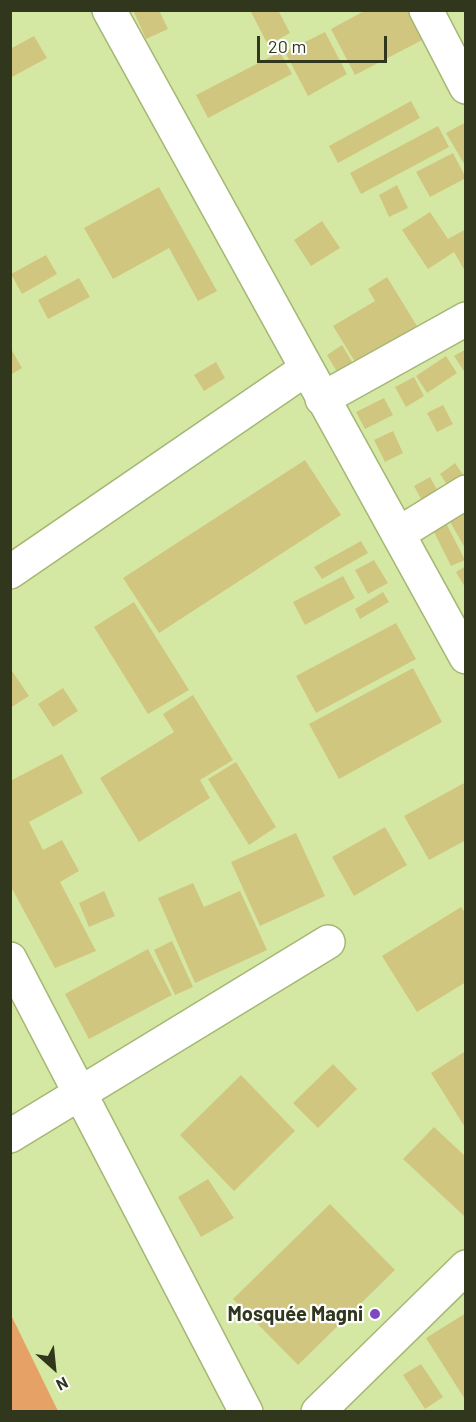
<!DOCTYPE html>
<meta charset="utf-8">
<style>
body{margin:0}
#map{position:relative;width:476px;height:1422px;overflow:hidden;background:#d5e8a3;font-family:Barlow,sans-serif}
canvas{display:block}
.frame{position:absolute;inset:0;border:12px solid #30371c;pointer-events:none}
.north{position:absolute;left:24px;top:1338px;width:60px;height:60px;-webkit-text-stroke:4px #fff;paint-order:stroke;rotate:153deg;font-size:16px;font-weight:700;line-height:24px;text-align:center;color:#30371c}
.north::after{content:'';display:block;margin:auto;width:21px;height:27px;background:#30371c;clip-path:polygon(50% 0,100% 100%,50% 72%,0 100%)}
.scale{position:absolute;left:257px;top:36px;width:130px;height:27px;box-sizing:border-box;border:3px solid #30371c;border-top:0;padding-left:8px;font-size:18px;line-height:21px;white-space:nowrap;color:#30371c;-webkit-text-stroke:4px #fff;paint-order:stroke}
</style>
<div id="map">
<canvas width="476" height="1422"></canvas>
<div class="frame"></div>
<div class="north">N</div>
<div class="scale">20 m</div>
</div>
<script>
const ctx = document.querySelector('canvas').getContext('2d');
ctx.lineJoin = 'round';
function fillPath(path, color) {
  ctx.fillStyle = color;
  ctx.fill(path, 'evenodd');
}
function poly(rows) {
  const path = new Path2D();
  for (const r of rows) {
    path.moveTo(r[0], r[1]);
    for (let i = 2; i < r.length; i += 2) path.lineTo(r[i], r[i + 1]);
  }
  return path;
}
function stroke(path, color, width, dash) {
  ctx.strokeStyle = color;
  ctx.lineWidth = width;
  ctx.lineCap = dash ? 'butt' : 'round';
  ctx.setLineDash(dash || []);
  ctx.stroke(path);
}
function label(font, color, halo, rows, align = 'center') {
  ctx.font = font + ' Barlow,sans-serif';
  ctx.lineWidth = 4.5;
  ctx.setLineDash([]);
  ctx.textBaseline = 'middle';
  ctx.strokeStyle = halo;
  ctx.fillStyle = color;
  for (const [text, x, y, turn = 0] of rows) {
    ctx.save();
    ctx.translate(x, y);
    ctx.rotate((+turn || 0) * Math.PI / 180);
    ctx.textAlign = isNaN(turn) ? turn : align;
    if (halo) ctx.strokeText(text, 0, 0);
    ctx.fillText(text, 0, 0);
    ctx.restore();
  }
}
const green = poly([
 [10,1315,11,1315,58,1411,11,1411]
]);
const building = poly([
 [133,10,159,10,168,29,146,39],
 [250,10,278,10,290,33,268,45],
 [366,10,409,10,424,39,355,75,331,29],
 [325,32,347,74,308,96,285,52],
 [34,36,47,58,10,78,10,49],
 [280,52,292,74,208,118,196,95],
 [411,101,420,118,338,163,329,146],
 [466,122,466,167,446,133],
 [438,126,449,147,361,194,350,173],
 [453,153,466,178,430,197,416,172],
 [397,185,408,208,389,217,379,195],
 [159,187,217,291,198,301,169,248,113,279,84,228],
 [430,212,448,239,466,229,466,273,454,252,428,269,402,230],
 [322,221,340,248,311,266,294,240],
 [46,255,57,274,22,294,11,274],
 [387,277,423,336,362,373,333,326,375,301,368,289],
 [79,278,90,297,48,319,38,300],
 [342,345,360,375,344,384,327,355],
 [10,347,22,368,10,375],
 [466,349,466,374,454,356],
 [446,356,457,373,427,393,416,376],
 [216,362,225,378,204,391,194,375],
 [414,377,424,396,406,407,395,387],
 [384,398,393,415,365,429,356,412],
 [443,405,453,424,437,432,427,413],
 [393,431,403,453,385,462,374,440],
 [305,460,341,515,159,633,123,578],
 [455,463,466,479,450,489,440,474],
 [430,477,441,497,425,506,414,486],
 [466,512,466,550,449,520],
 [446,523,465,560,451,566,433,530],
 [361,541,368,553,322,579,314,567],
 [374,560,388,583,368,594,355,570],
 [466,566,466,589,456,572],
 [343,576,355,598,305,625,293,602],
 [383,592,389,602,360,619,355,609],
 [134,602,189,690,148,714,94,627],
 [396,623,416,659,316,713,296,676],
 [10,668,29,696,10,708],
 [413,668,442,722,339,779,309,724],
 [63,688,78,711,53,727,38,704],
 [193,695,233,760,200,780,210,798,139,842,100,778,174,732,163,714],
 [62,754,83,793,29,822,43,850,62,840,79,871,60,882,96,951,55,968,10,885,10,781],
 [236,762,276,827,249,845,208,779],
 [466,782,466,840,429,860,404,816],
 [385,827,407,865,354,896,332,857],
 [296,833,325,896,260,926,231,862],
 [193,883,204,907,240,891,267,950,195,983,158,898],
 [104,891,115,916,89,927,79,903],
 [461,907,466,914,466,982,417,1012,382,956],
 [172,941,193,987,175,995,154,950],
 [148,949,172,995,89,1039,65,994],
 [464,1052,466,1054,466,1129,431,1073],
 [333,1064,357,1089,318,1128,293,1103],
 [241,1075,295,1131,234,1191,180,1135],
 [434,1127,466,1157,466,1214,464,1216,403,1159],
 [208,1179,234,1218,201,1237,178,1197],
 [330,1204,395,1270,298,1365,233,1299],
 [466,1313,466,1401,426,1338],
 [421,1364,443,1397,425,1409,403,1375]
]);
const street = poly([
 [109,10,466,657],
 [426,10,466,87],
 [322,399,466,319],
 [398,534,466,492],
 [10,572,306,369],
 [10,959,246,1412],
 [10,1136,328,942],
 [318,1412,466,1267]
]);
const markers = [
 [375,1314,6,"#7e49c0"]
];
const poiNames = [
 ["Mosquée Magni",363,1314]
];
fillPath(green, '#e5a166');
fillPath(building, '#d1c67f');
stroke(street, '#a5b774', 36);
stroke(street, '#fff', 33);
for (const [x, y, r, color] of markers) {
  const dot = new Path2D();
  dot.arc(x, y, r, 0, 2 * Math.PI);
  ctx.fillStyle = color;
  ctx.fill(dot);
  stroke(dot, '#fff', 2);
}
label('bold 20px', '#30371c', '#fff', poiNames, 'right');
</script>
